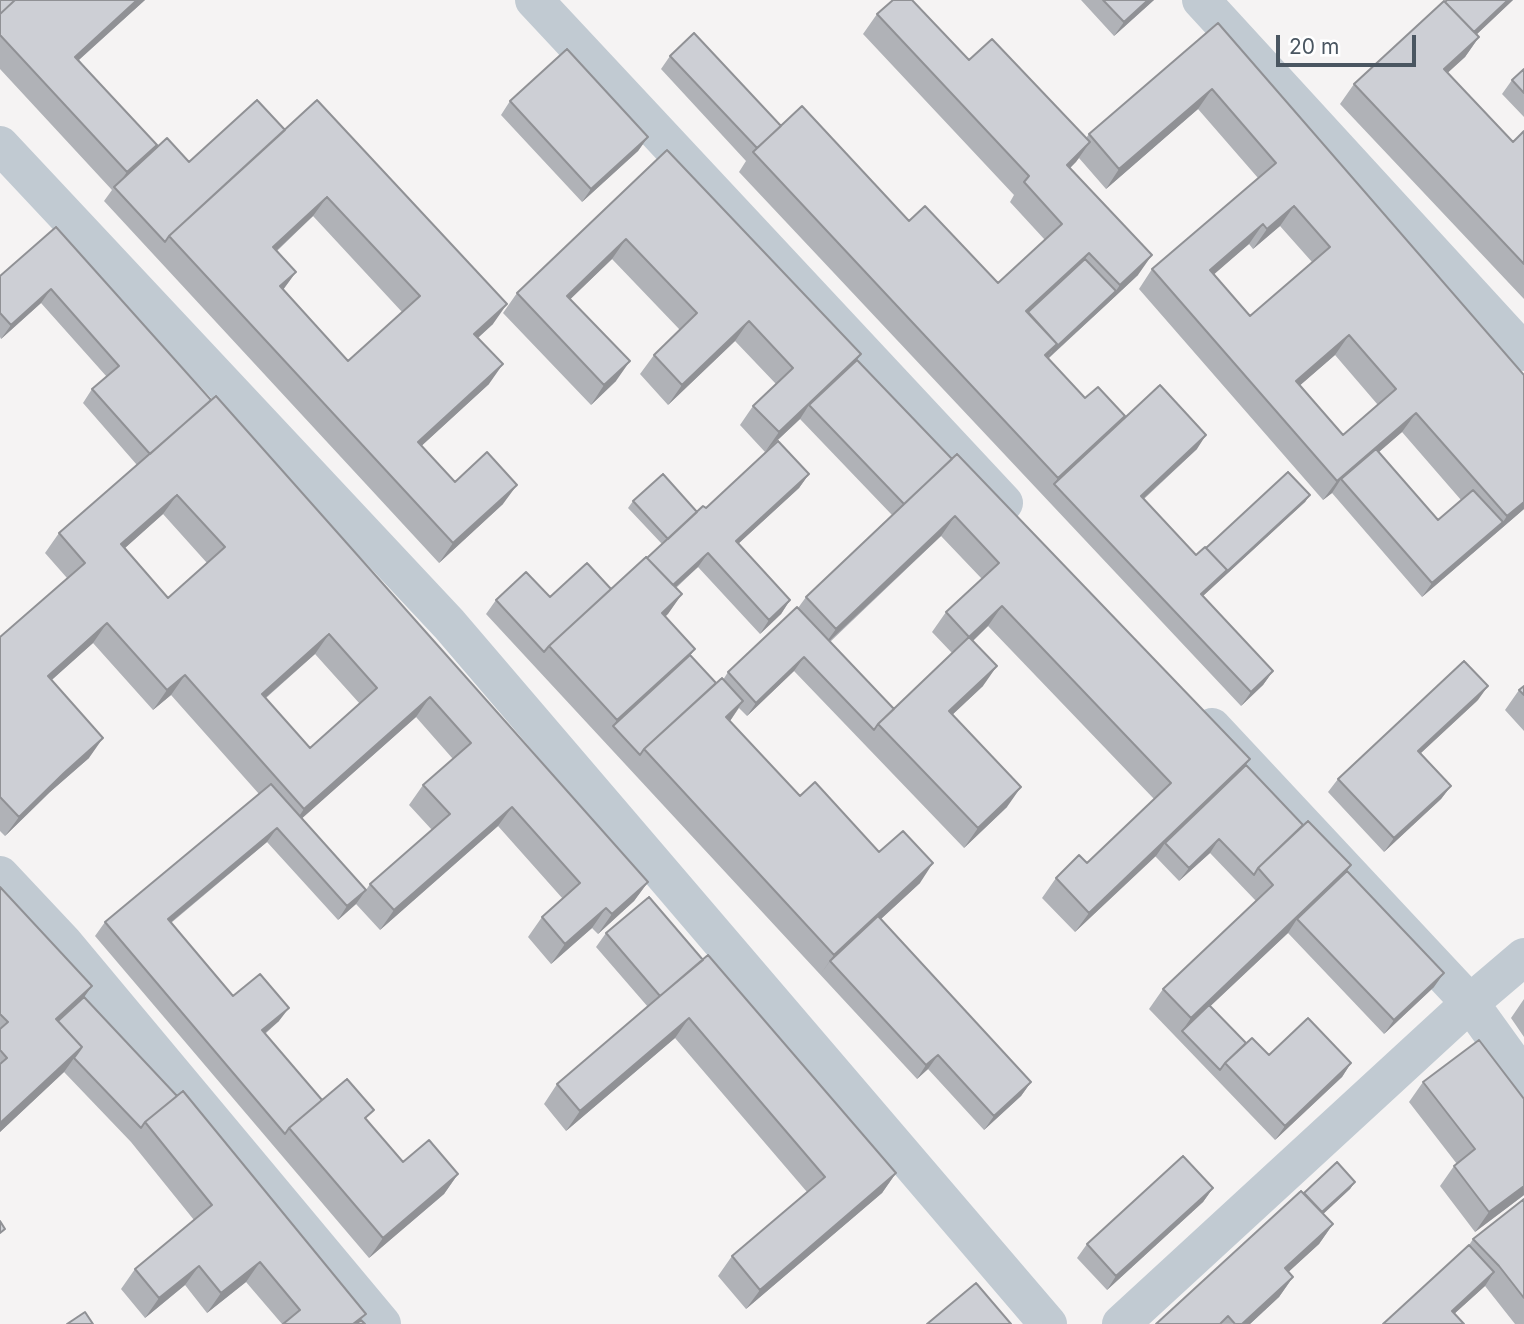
<!DOCTYPE html>
<style>
body{margin:0}
#map{position:relative;width:1524px;height:1324px;overflow:hidden;background:#f5f3f3;font-family:Inter,sans-serif}
canvas{display:block}
.scale{position:absolute;left:1276px;top:35px;width:140px;height:32px;box-sizing:border-box;border:4px solid #4a5661;border-top:0;padding-left:9px;font-size:21px;line-height:24px;white-space:nowrap;color:#4a5661;-webkit-text-stroke:5px #fff;paint-order:stroke}
</style>
<div id="map">
<canvas width="1524" height="1324"></canvas>
<div class="scale">20 m</div>
</div>
<script>
const ctx = document.querySelector('canvas').getContext('2d');
ctx.lineJoin = 'round';
function poly(rows) {
  const path = new Path2D();
  for (const r of rows) {
    path.moveTo(r[0], r[1]);
    for (let i = 2; i < r.length; i += 2) path.lineTo(r[i], r[i + 1]);
  }
  return path;
}
function stroke(path, color, width, dash) {
  ctx.strokeStyle = color;
  ctx.lineWidth = width;
  ctx.lineCap = dash ? 'butt' : 'round';
  ctx.setLineDash(dash || []);
  ctx.stroke(path);
}
function fillPath(path, color) {
  ctx.fillStyle = color;
  ctx.fill(path, 'evenodd');
}
const street = poly([
 [534,0,1004,503],
 [1201,0,1524,352],
 [0,145,449,624,1048,1324],
 [1212,727,1470,1003,1524,1078],
 [0,875,63,942,382,1324],
 [1121,1324,1470,1003,1524,957]
]);
const wall = poly([
 [0,0,145,0,79,60,153,151,189,162,285,130,493,324,478,338,489,384,421,446,455,482,503,504,439,563,104,201,112,190,0,69],
 [313,216,402,312,348,361,283,290,296,272,277,251],
 [1081,0,1154,0,1114,36],
 [1447,0,1513,0,1476,35,1479,37,1465,57,1447,73,1513,142,1524,131,1524,299,1340,104,1354,84],
 [877,14,969,60,1086,138,1089,134,1218,23,1524,509,1422,597,1332,493,1323,500,1139,289,1152,269,1258,178,1198,109,1106,189,1079,158,1070,168,1138,275,1048,359,1085,398,1121,421,1197,449,1144,499,1196,555,1206,548,1310,495,1305,502,1203,596,1273,671,1263,685,1241,706,739,172,746,161,661,69,670,56,781,126,909,221,998,283,1045,240,1010,202,1014,195,863,34],
 [1280,226,1312,262,1250,316,1213,274,1249,244,1253,249],
 [1335,355,1378,405,1343,435,1300,385],
 [1402,432,1461,500,1438,520,1379,452],
 [1524,69,1524,117,1502,94,1512,80],
 [510,101,648,137,638,151,582,202,501,115],
 [667,150,861,354,857,360,1303,825,1351,865,1347,871,1434,987,1384,1034,1288,933,1210,1006,1246,1043,1269,1055,1351,1063,1342,1077,1275,1140,1149,1009,1163,989,1256,901,1210,853,1179,881,1155,856,1075,932,1042,898,1056,878,1087,863,1154,799,988,626,973,641,983,686,952,715,1007,807,964,848,794,671,747,716,739,708,730,721,800,796,879,852,920,883,881,919,1031,1082,1021,1096,984,1130,928,1069,917,1079,486,614,496,600,550,597,611,589,662,544,628,508,633,501,697,511,809,474,799,488,738,544,790,600,781,614,760,634,698,567,676,588,682,594,665,617,695,649,690,655,716,683,723,680,728,672,798,608,806,597,892,515,800,419,765,452,740,425,753,406,776,384,735,341,668,405,640,374,654,355,680,330,612,259,570,299,616,381,591,405,503,313,517,293],
 [941,536,982,579,946,612,932,632,952,653,894,709,830,642],
 [56,227,211,400,648,882,634,901,598,934,592,928,551,964,528,937,542,917,563,899,498,826,380,930,356,904,338,920,267,842,171,923,233,996,279,1021,265,1034,322,1100,367,1120,403,1162,458,1174,444,1194,369,1258,95,936,105,922,259,794,171,695,153,710,93,643,51,680,89,758,50,792,5,836,0,831,0,637,67,578,45,553,59,533,137,465,83,403,92,389,107,377,41,303,1,339,0,337,0,276],
 [163,514,207,563,168,598,125,548],
 [315,654,360,704,310,748,266,698],
 [416,717,453,759,423,785,409,805,432,830,370,884,366,890,302,818],
 [1524,686,1524,731,1505,710,1519,690],
 [1478,700,1421,753,1451,786,1441,799,1384,852,1328,792,1338,779],
 [0,887,92,986,84,997,366,1314,361,1320,365,1324,282,1324,246,1282,207,1313,185,1285,145,1318,121,1289,135,1269,194,1220,131,1142,64,1072,0,1132],
 [606,933,703,960,896,1173,882,1193,746,1309,718,1276,732,1256,807,1192,675,1038,566,1131,544,1104,557,1084,648,1007,596,947],
 [1524,999,1524,1037,1511,1018],
 [1423,1082,1524,1195,1475,1232,1440,1186,1454,1166,1457,1164,1409,1102],
 [1355,1182,1350,1189,1323,1214,1333,1224,1319,1244,1288,1272,1293,1277,1279,1297,1250,1324,1156,1324,1304,1193],
 [1213,1188,1203,1202,1107,1290,1077,1258,1087,1244],
 [1524,1199,1524,1324,1515,1324,1485,1286,1454,1314,1383,1324,1469,1245,1473,1239]
]);
const shadedWall = poly([
 [137,0,145,0,61,76,75,57],
 [1148,0,1154,0,1114,36,1124,22],
 [1508,0,1513,0,1459,51,1468,37],
 [1479,37,1465,57,1430,89,1444,69],
 [1212,89,1198,109,1106,189,1119,169],
 [648,137,638,151,582,202,591,189],
 [1090,142,1076,162,1053,185,1067,165],
 [157,145,143,165,115,189,127,172],
 [327,197,313,216,259,267,273,247],
 [1294,206,1280,226,1253,249,1267,229],
 [1263,224,1249,244,1196,290,1210,270],
 [626,239,612,259,553,316,567,296],
 [1089,253,1076,273,1025,320,1026,311],
 [1152,255,1138,275,1106,305,1120,285],
 [296,272,282,291,280,286],
 [51,289,41,303,1,339,11,325],
 [1116,291,1106,305,1043,363,1053,350],
 [507,304,493,324,461,353,474,334],
 [749,321,735,341,668,405,682,385],
 [1349,335,1335,355,1282,401,1296,381],
 [1057,344,1043,363,1045,355],
 [861,354,847,374,809,405,800,419,765,452,779,432],
 [630,361,616,381,591,405,604,385],
 [503,364,489,384,404,462,418,442],
 [1416,413,1402,432,1344,482,1341,479,1332,493,1323,500,1337,481],
 [1125,416,1111,435,1054,484,1058,478],
 [1206,435,1197,449,1131,510,1141,496],
 [809,474,799,488,726,555,736,541],
 [517,485,503,504,439,563,453,543],
 [177,495,163,514,107,564,121,544],
 [1310,495,1305,502,1191,607,1201,594],
 [1524,502,1524,509,1422,597,1432,583,1503,522,1507,516],
 [955,516,941,536,822,648,836,629],
 [708,553,698,567,658,603,668,590],
 [682,594,668,614,648,633,662,613],
 [790,600,781,614,760,634,769,620],
 [1002,606,988,626,956,657,969,637],
 [107,623,93,643,34,696,48,676],
 [329,634,315,654,248,713,262,694],
 [695,649,681,668,613,726,617,720],
 [804,657,794,671,747,716,756,703],
 [997,666,983,686,935,731,949,711],
 [1273,671,1263,685,1241,706,1251,692],
 [185,675,171,695,153,710,167,690],
 [1488,686,1478,700,1409,764,1418,751],
 [430,697,416,717,290,829,304,809],
 [743,701,730,721,726,717],
 [103,738,89,758,50,792,5,836,19,817,64,773],
 [1250,759,1236,779,1165,843,1156,856,1075,932,1089,913],
 [1451,786,1441,799,1384,852,1394,838],
 [1021,787,1007,807,964,848,978,828],
 [512,807,498,826,380,930,394,910],
 [277,828,267,842,158,933,168,919],
 [1219,839,1210,853,1179,881,1189,868],
 [933,863,920,883,832,964,830,961,820,975,834,955],
 [1351,865,1338,885,1297,919,1288,933,1183,1032,1182,1031,1191,1018],
 [648,882,634,901,598,934,612,914],
 [366,890,356,904,338,920,347,906],
 [606,908,592,928,551,964,565,944],
 [1444,973,1434,987,1384,1034,1394,1020],
 [92,986,74,1011,51,1033,56,1019],
 [289,1008,279,1021,252,1044,262,1030],
 [689,1018,675,1038,566,1131,580,1111],
 [82,1047,64,1072,0,1132,0,1123],
 [938,1055,928,1069,917,1079,926,1065],
 [1351,1063,1342,1077,1275,1140,1285,1126],
 [1031,1082,1021,1096,984,1130,994,1116],
 [896,1173,882,1193,746,1309,760,1290],
 [458,1174,444,1194,369,1258,383,1238],
 [1355,1182,1350,1189,1306,1230,1311,1223],
 [1524,1186,1524,1195,1475,1232,1489,1212],
 [1213,1188,1203,1202,1107,1290,1116,1276],
 [1333,1224,1319,1244,1271,1288,1285,1268],
 [260,1262,246,1282,207,1313,221,1293],
 [199,1266,185,1285,145,1318,159,1298],
 [1494,1272,1485,1286,1443,1324,1452,1311],
 [1293,1277,1279,1297,1250,1324,1242,1324]
]);
const building = poly([
 [0,0,15,0,0,14,0,0],
 [15,0,137,0,75,57,157,145,127,172,0,35,0,14,15,0],
 [893,0,912,0,969,60,992,39,1090,142,1067,165,1152,255,1120,285,1089,253,1026,311,1057,344,1045,355,1085,398,1098,387,1125,416,1058,478,753,152,802,106,909,221,925,206,998,283,1062,224,1024,182,1029,176,877,14,893,0],
 [1103,0,1148,0,1124,22,1103,0],
 [1447,0,1508,0,1474,32,1445,2,1447,0],
 [1444,1,1479,37,1444,69,1513,142,1524,131,1524,264,1354,84,1444,1],
 [1218,23,1524,375,1524,502,1507,516,1416,413,1337,481,1152,269,1276,163,1212,89,1119,169,1089,134,1218,23],
 [1294,206,1330,247,1250,316,1210,270,1263,224,1267,229,1294,206],
 [1349,335,1396,389,1343,435,1296,381,1349,335],
 [694,33,781,126,757,148,670,56,694,33],
 [567,49,648,137,591,189,510,101,567,49],
 [1524,69,1524,93,1512,80,1524,69],
 [257,100,285,130,169,236,165,242,114,187,167,138,189,162,257,100],
 [317,100,507,304,474,334,503,364,418,442,455,482,487,452,517,485,453,543,169,236,317,100],
 [327,197,420,296,348,361,280,286,296,272,273,247,327,197],
 [667,150,861,354,779,432,753,406,793,368,749,321,682,385,654,355,697,313,626,239,567,296,630,361,604,385,517,293,667,150],
 [56,227,211,400,150,454,92,389,119,366,51,289,11,325,0,313,0,276,56,227],
 [1085,259,1116,291,1053,350,1057,344,1028,312,1085,259],
 [857,360,952,459,904,504,809,405,857,360],
 [1160,385,1206,435,1141,496,1196,555,1205,547,1227,570,1201,594,1273,671,1251,692,1054,484,1160,385],
 [216,396,648,882,612,914,606,908,565,944,542,917,580,883,512,807,394,910,370,884,450,814,423,785,471,743,430,697,304,809,185,675,167,690,107,623,48,676,103,738,64,773,19,817,0,797,0,637,85,563,59,533,216,396],
 [177,495,225,547,168,598,121,544,177,495],
 [329,634,377,688,310,748,262,694,329,634],
 [778,441,809,474,736,541,790,600,769,620,708,553,673,585,647,558,703,506,706,508,778,441],
 [1376,449,1438,520,1473,490,1503,522,1432,583,1341,479,1376,449],
 [957,454,1250,759,1089,913,1056,878,1079,855,1087,863,1171,783,1002,606,969,637,997,666,949,711,1021,787,978,828,878,724,969,637,946,612,999,563,955,516,836,629,806,597,957,454],
 [1288,472,1310,495,1222,576,1227,570,1206,548,1288,472],
 [663,474,697,512,668,539,633,501,663,474],
 [646,557,682,594,662,613,695,649,617,720,549,646,646,557],
 [587,563,611,589,549,646,544,652,496,600,526,572,550,597,587,563],
 [797,607,894,709,878,724,874,730,804,657,756,703,728,672,797,607],
 [690,655,716,683,644,749,640,755,613,726,690,655],
 [1464,661,1488,686,1418,751,1451,786,1394,838,1338,779,1464,661],
 [722,678,743,701,726,717,800,796,815,782,879,852,903,831,933,863,834,955,644,749,722,678],
 [1524,686,1524,695,1519,690,1524,686],
 [1246,765,1303,825,1258,868,1254,875,1219,839,1189,868,1165,843,1246,765],
 [271,784,366,890,347,906,277,828,168,919,233,996,260,974,289,1008,262,1030,322,1100,289,1128,285,1134,105,922,271,784],
 [1308,821,1351,865,1191,1018,1163,989,1273,885,1258,868,1308,821],
 [1347,871,1444,973,1394,1020,1297,919,1347,871],
 [0,887,92,986,56,1019,82,1047,0,1123,0,1064,7,1058,0,1050,0,1029,8,1022,0,1014,0,887],
 [649,897,703,960,660,996,606,933,649,897],
 [878,916,1031,1082,994,1116,938,1055,926,1065,830,961,878,916],
 [708,955,896,1173,760,1290,732,1256,825,1177,689,1018,580,1111,557,1084,708,955],
 [84,997,177,1096,145,1122,141,1128,74,1058,82,1047,58,1021,84,997],
 [1209,1005,1246,1043,1225,1063,1220,1070,1182,1031,1209,1005],
 [1308,1018,1351,1063,1285,1126,1225,1063,1252,1038,1269,1055,1308,1018],
 [1479,1040,1524,1099,1524,1186,1489,1212,1454,1166,1475,1149,1423,1082,1479,1040],
 [347,1079,374,1110,365,1118,403,1162,429,1140,458,1174,383,1238,289,1128,347,1079],
 [183,1091,366,1314,353,1324,283,1324,300,1310,260,1262,221,1293,199,1266,159,1298,135,1269,212,1205,145,1122,183,1091],
 [1183,1156,1213,1188,1116,1276,1087,1244,1183,1156],
 [1337,1162,1355,1182,1322,1212,1304,1193,1337,1162],
 [1301,1191,1333,1224,1285,1268,1293,1277,1242,1324,1235,1324,1228,1316,1220,1324,1156,1324,1301,1191],
 [1524,1199,1524,1298,1499,1266,1473,1239,1524,1199],
 [0,1221,5,1229,0,1233,0,1221],
 [1469,1245,1494,1272,1452,1311,1464,1324,1383,1324,1469,1245],
 [976,1283,1011,1324,927,1324,976,1283],
 [85,1312,93,1324,67,1324,85,1312],
 [361,1320,365,1324,356,1324,361,1320]
]);
stroke(street, '#c1cad2', 38);
fillPath(wall, '#b0b2b7');
fillPath(shadedWall, '#909195');
fillPath(building, '#cdcfd5');
stroke(building, '#909195', 2);
</script>
